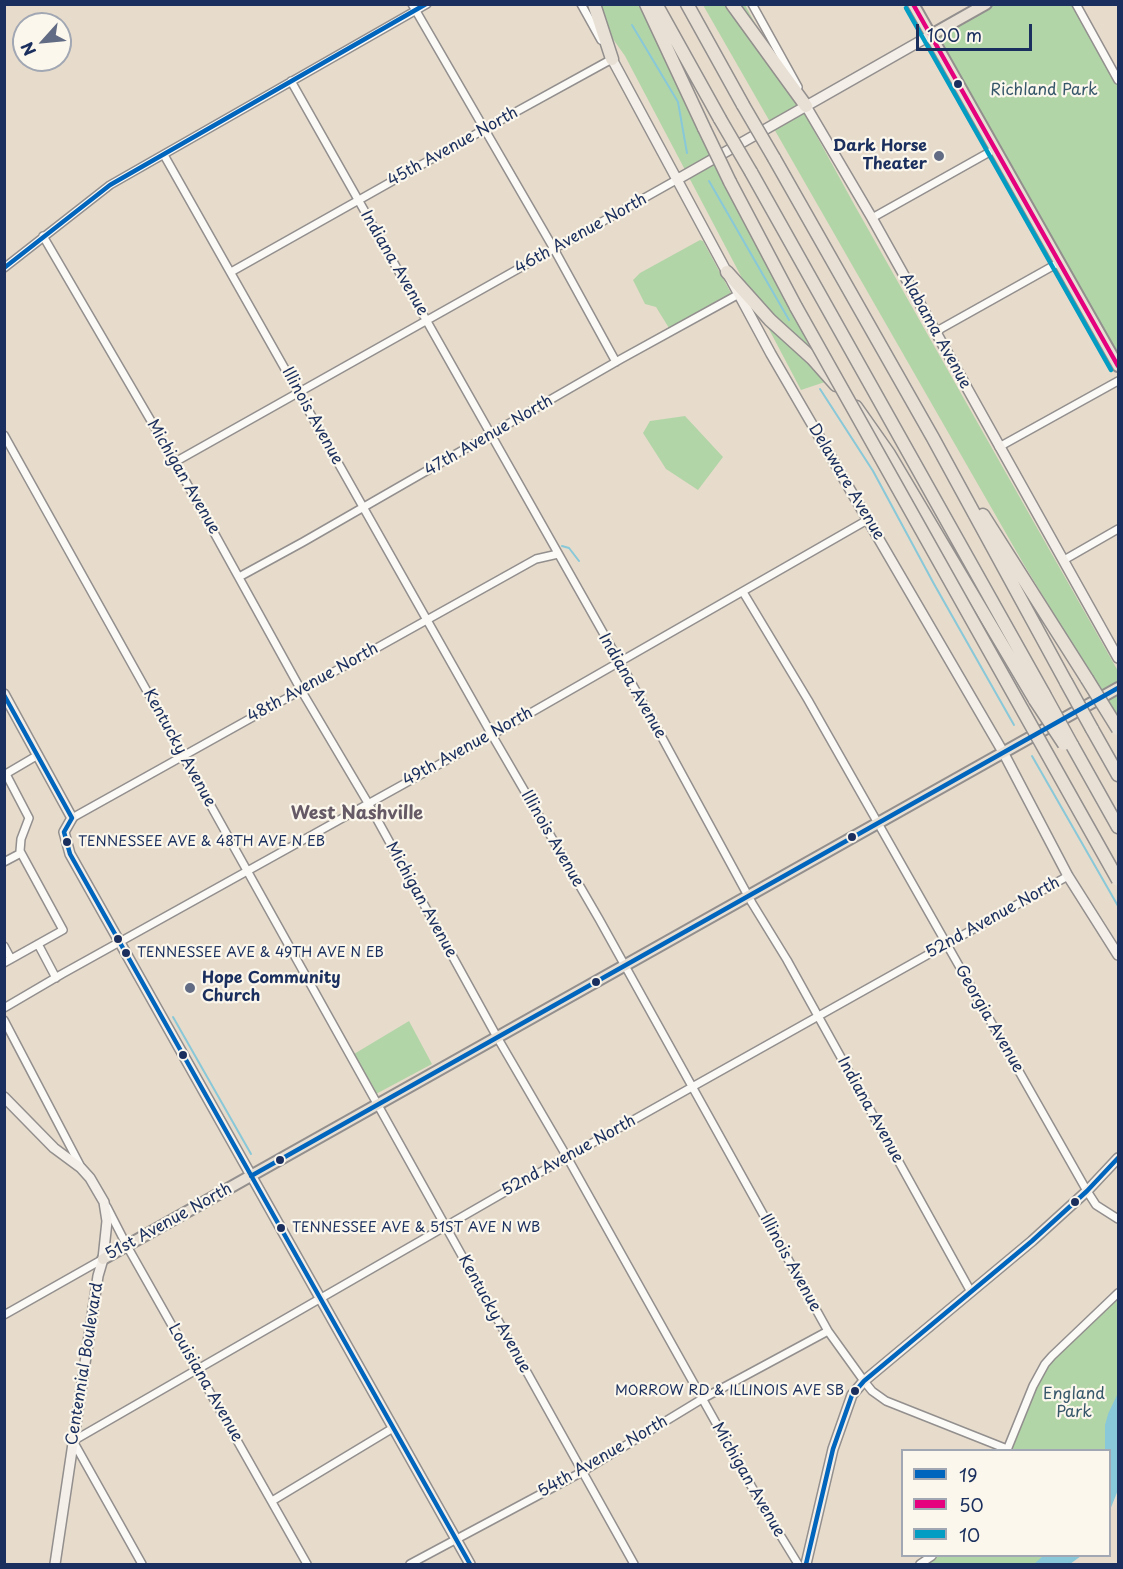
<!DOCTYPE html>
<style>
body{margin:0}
#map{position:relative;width:1123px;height:1569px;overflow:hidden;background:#e7dbcb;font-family:"Playpen Sans",sans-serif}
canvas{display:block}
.frame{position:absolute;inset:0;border:6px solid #1b2f5e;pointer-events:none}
.legend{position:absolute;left:901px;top:1449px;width:210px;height:108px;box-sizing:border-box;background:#fbf7ec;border:2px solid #a1a7b3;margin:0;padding:8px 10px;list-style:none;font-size:18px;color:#1b2f5e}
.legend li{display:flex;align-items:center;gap:12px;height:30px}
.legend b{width:30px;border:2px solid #a1a7b3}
.north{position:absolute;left:12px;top:12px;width:60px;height:60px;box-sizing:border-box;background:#fbf7ec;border:2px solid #a1a7b3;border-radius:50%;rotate:243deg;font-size:16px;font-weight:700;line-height:24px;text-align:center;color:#1b2f5e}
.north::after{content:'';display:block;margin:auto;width:21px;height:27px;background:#626b84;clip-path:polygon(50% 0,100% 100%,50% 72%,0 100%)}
.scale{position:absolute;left:916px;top:24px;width:116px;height:27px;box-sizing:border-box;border:3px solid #1b2f5e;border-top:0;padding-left:8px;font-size:18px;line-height:21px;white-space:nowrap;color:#1b2f5e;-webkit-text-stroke:4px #fbf7ec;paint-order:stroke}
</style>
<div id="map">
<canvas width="1123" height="1569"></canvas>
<div class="frame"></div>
<ul class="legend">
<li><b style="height:8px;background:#0065bd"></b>19</li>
<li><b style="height:8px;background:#e5007d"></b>50</li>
<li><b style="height:8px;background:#039dc3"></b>10</li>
</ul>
<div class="north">N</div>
<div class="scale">100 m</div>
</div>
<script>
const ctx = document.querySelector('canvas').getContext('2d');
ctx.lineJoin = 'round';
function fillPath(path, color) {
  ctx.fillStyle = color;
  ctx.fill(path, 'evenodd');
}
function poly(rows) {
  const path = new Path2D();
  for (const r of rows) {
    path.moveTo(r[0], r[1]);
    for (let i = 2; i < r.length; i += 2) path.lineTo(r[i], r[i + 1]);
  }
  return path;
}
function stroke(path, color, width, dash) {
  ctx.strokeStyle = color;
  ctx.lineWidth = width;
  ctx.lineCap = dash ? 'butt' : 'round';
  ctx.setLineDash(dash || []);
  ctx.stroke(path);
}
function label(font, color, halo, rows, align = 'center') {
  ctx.font = font + ' "Playpen Sans",sans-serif';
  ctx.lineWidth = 4.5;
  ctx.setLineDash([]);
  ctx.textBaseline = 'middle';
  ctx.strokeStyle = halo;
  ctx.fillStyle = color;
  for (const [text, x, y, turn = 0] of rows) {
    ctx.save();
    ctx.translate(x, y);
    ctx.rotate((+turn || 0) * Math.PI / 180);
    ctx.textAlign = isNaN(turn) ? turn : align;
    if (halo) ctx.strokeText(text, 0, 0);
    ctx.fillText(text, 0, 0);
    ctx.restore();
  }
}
const green = poly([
 [589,5,638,5,651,28,735,206,828,381,801,390,625,56],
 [703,5,745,5,855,206,1118,671,1118,720,1023,563],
 [986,5,1076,5,1118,80,1118,366,931,35],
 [700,240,703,241,731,293,669,328,656,307,645,304,633,280,640,273],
 [685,416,723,457,698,490,666,469,643,433,650,421],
 [409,1021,432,1064,376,1094,354,1054],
 [1118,1293,1118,1476,1110,1450,1007,1450,1039,1374],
 [932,1556,1069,1556,1053,1564,920,1564]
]);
const water = poly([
 [1118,1393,1118,1490,1110,1510,1110,1450,1105,1450,1105,1425,1108,1414],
 [1043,1556,1081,1556,1070,1564,1034,1564]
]);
const stream = poly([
 [632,25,678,102,687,153],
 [709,181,789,320],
 [820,389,873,471,934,584,1014,725],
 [562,546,569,548,579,561],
 [1032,756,1118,906],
 [173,1017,251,1154]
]);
const street = poly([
 [412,4,554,249,616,362],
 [581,4,601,40],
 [752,4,798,87],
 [1076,4,1118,80],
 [291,81,653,721,752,903,787,960,971,1292],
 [164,155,492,735,599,919,828,1331,864,1381,872,1391,886,1401,1007,1449],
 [872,218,995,149],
 [43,236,175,462,301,690,368,803,497,1037,567,1157,763,1507,798,1564],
 [4,268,110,185,427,4],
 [231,272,492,125,612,59,611,58],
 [935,332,1060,262],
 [4,435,634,1564],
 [999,447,1118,381],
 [175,462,678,179],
 [1064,560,1118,529],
 [239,577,303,542,621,359,739,294],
 [743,592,808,700,1087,1191,1096,1205,1118,1219],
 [4,775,38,755],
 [72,818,536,559,558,554],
 [4,862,21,853],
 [38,944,56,978],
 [4,946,11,959],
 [4,963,63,930,20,851,21,839,29,818,6,774],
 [4,1008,62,974,492,735,869,519],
 [4,1020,81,1167],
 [107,1207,127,1246,307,1564],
 [4,1315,103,1259],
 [1007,1450,1033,1386,1045,1364,1052,1356,1118,1293],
 [272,1501,393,1428],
 [142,1564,73,1441,505,1192,1068,876],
 [410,1564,582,1472,702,1399,828,1331],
 [920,1564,932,1556]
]);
const secondary = poly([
 [612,59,771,354,1003,752,1068,876,1118,955],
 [806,106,872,218,1118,658],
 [678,179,931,35],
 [4,694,72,818,64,832,70,854,470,1564],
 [4,1097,54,1148,81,1168,90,1178,104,1202,107,1221,103,1259,98,1276,55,1564],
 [806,1564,833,1449,852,1395,864,1381,1032,1241,1087,1191,1118,1158]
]);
const primary = poly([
 [913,4,1118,366],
 [931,35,986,4],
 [103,1259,1118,688]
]);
const highway = poly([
 [594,4,612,59],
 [646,4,704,128],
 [656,4,720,119],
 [687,4,743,105],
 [732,4,806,106],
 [774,158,933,438,1066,682],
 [751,172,1044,694],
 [730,182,796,307],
 [727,272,770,320,813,359,836,385],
 [856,407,889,454,1035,700],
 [983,515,1087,679],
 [1092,729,1118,775],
 [1072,745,1118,827]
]);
const highwayBridge = poly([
 [743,105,774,158],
 [720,119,751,172],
 [704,128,730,182],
 [796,307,1118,880],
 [1087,679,1118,729],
 [1066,682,1092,729],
 [1044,694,1072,745],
 [1035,700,1064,744]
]);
const bus1 = poly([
 [4,268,110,185,426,4],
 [4,695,72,818,64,832,70,854,470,1564],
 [251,1176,1118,688],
 [806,1564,833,1449,852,1395,864,1381,1032,1241,1087,1191,1118,1158]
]);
const bus2 = poly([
 [913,4,1118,366]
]);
const bus3 = poly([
 [906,8,1111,370]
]);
const markers = [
 [958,84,5,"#1b2f5e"],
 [939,156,6,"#626b84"],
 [852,837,5,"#1b2f5e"],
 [67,842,5,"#1b2f5e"],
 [118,939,5,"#1b2f5e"],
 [126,953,5,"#1b2f5e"],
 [596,982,5,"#1b2f5e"],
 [190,988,6,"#626b84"],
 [183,1055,5,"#1b2f5e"],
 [280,1160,5,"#1b2f5e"],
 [1075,1202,5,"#1b2f5e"],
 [281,1228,5,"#1b2f5e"],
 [855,1391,5,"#1b2f5e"]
];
const busNames = [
 ["TENNESSEE AVE & 48TH AVE N EB",78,842],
 ["TENNESSEE AVE & 49TH AVE N EB",137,953],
 ["TENNESSEE AVE & 51ST AVE N WB",292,1228],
 ["MORROW RD & ILLINOIS AVE SB",844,1391,"right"]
];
const parkNames = [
 ["Richland Park",1044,91],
 ["England",1074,1395],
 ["Park",1074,1413]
];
const streetNames = [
 ["45th Avenue North",453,147,-29],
 ["46th Avenue North",581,234,-29],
 ["Indiana Avenue",394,263,60],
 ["Alabama Avenue",935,331,61],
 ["Illinois Avenue",312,416,61],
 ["47th Avenue North",489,436,-30],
 ["Michigan Avenue",183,477,60],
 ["Delaware Avenue",846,482,59],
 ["48th Avenue North",313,683,-29],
 ["Indiana Avenue",632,686,60],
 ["49th Avenue North",468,747,-29],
 ["Kentucky Avenue",179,748,61],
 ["Illinois Avenue",552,839,60],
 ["Michigan Avenue",421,900,61],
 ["52nd Avenue North",993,918,-29],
 ["Georgia Avenue",989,1019,60],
 ["Indiana Avenue",870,1110,61],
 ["52nd Avenue North",569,1156,-29],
 ["51st Avenue North",169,1222,-29],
 ["Illinois Avenue",790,1263,61],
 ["Kentucky Avenue",494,1314,61],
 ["Centennial Boulevard",85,1364,-81],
 ["Louisiana Avenue",205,1383,60],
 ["54th Avenue North",603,1457,-30],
 ["Michigan Avenue",748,1480,60]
];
const poiNames = [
 ["Dark Horse",927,147],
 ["Theater",927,165],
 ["Hope Community",202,979,"left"],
 ["Church",202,997,"left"]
];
const neighbourhoodNames = [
 ["West Nashville",357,814]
];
fillPath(green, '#b2d5a8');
fillPath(water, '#88c8d8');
stroke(stream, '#88c8d8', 2);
stroke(street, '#928f8e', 10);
stroke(secondary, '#928f8e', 12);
stroke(primary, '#928f8e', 14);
stroke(highway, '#928f8e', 15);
stroke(street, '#fbfaf7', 7);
stroke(secondary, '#f4efe9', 9);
stroke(primary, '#e8e0d4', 10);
stroke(highway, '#e8e0d4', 12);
stroke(highwayBridge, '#928f8e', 15, []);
stroke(highwayBridge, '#e8e0d4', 12);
stroke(bus1, '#0065bd', 4.5);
stroke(bus2, '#e5007d', 4.5);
stroke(bus3, '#039dc3', 4.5);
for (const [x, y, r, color] of markers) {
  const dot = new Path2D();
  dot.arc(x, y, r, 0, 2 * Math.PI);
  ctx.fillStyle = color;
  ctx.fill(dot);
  stroke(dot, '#fbf7ec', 2);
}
label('14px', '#1b2f5e', '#fbf7ec', busNames, 'left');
label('16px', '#36576a', '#fbf7ec', parkNames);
label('16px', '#1b2f5e', '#fbf7ec', streetNames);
label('bold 16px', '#1b2f5e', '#fbf7ec', poiNames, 'right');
label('bold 18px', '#655a66', '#fbf7ec', neighbourhoodNames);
</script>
